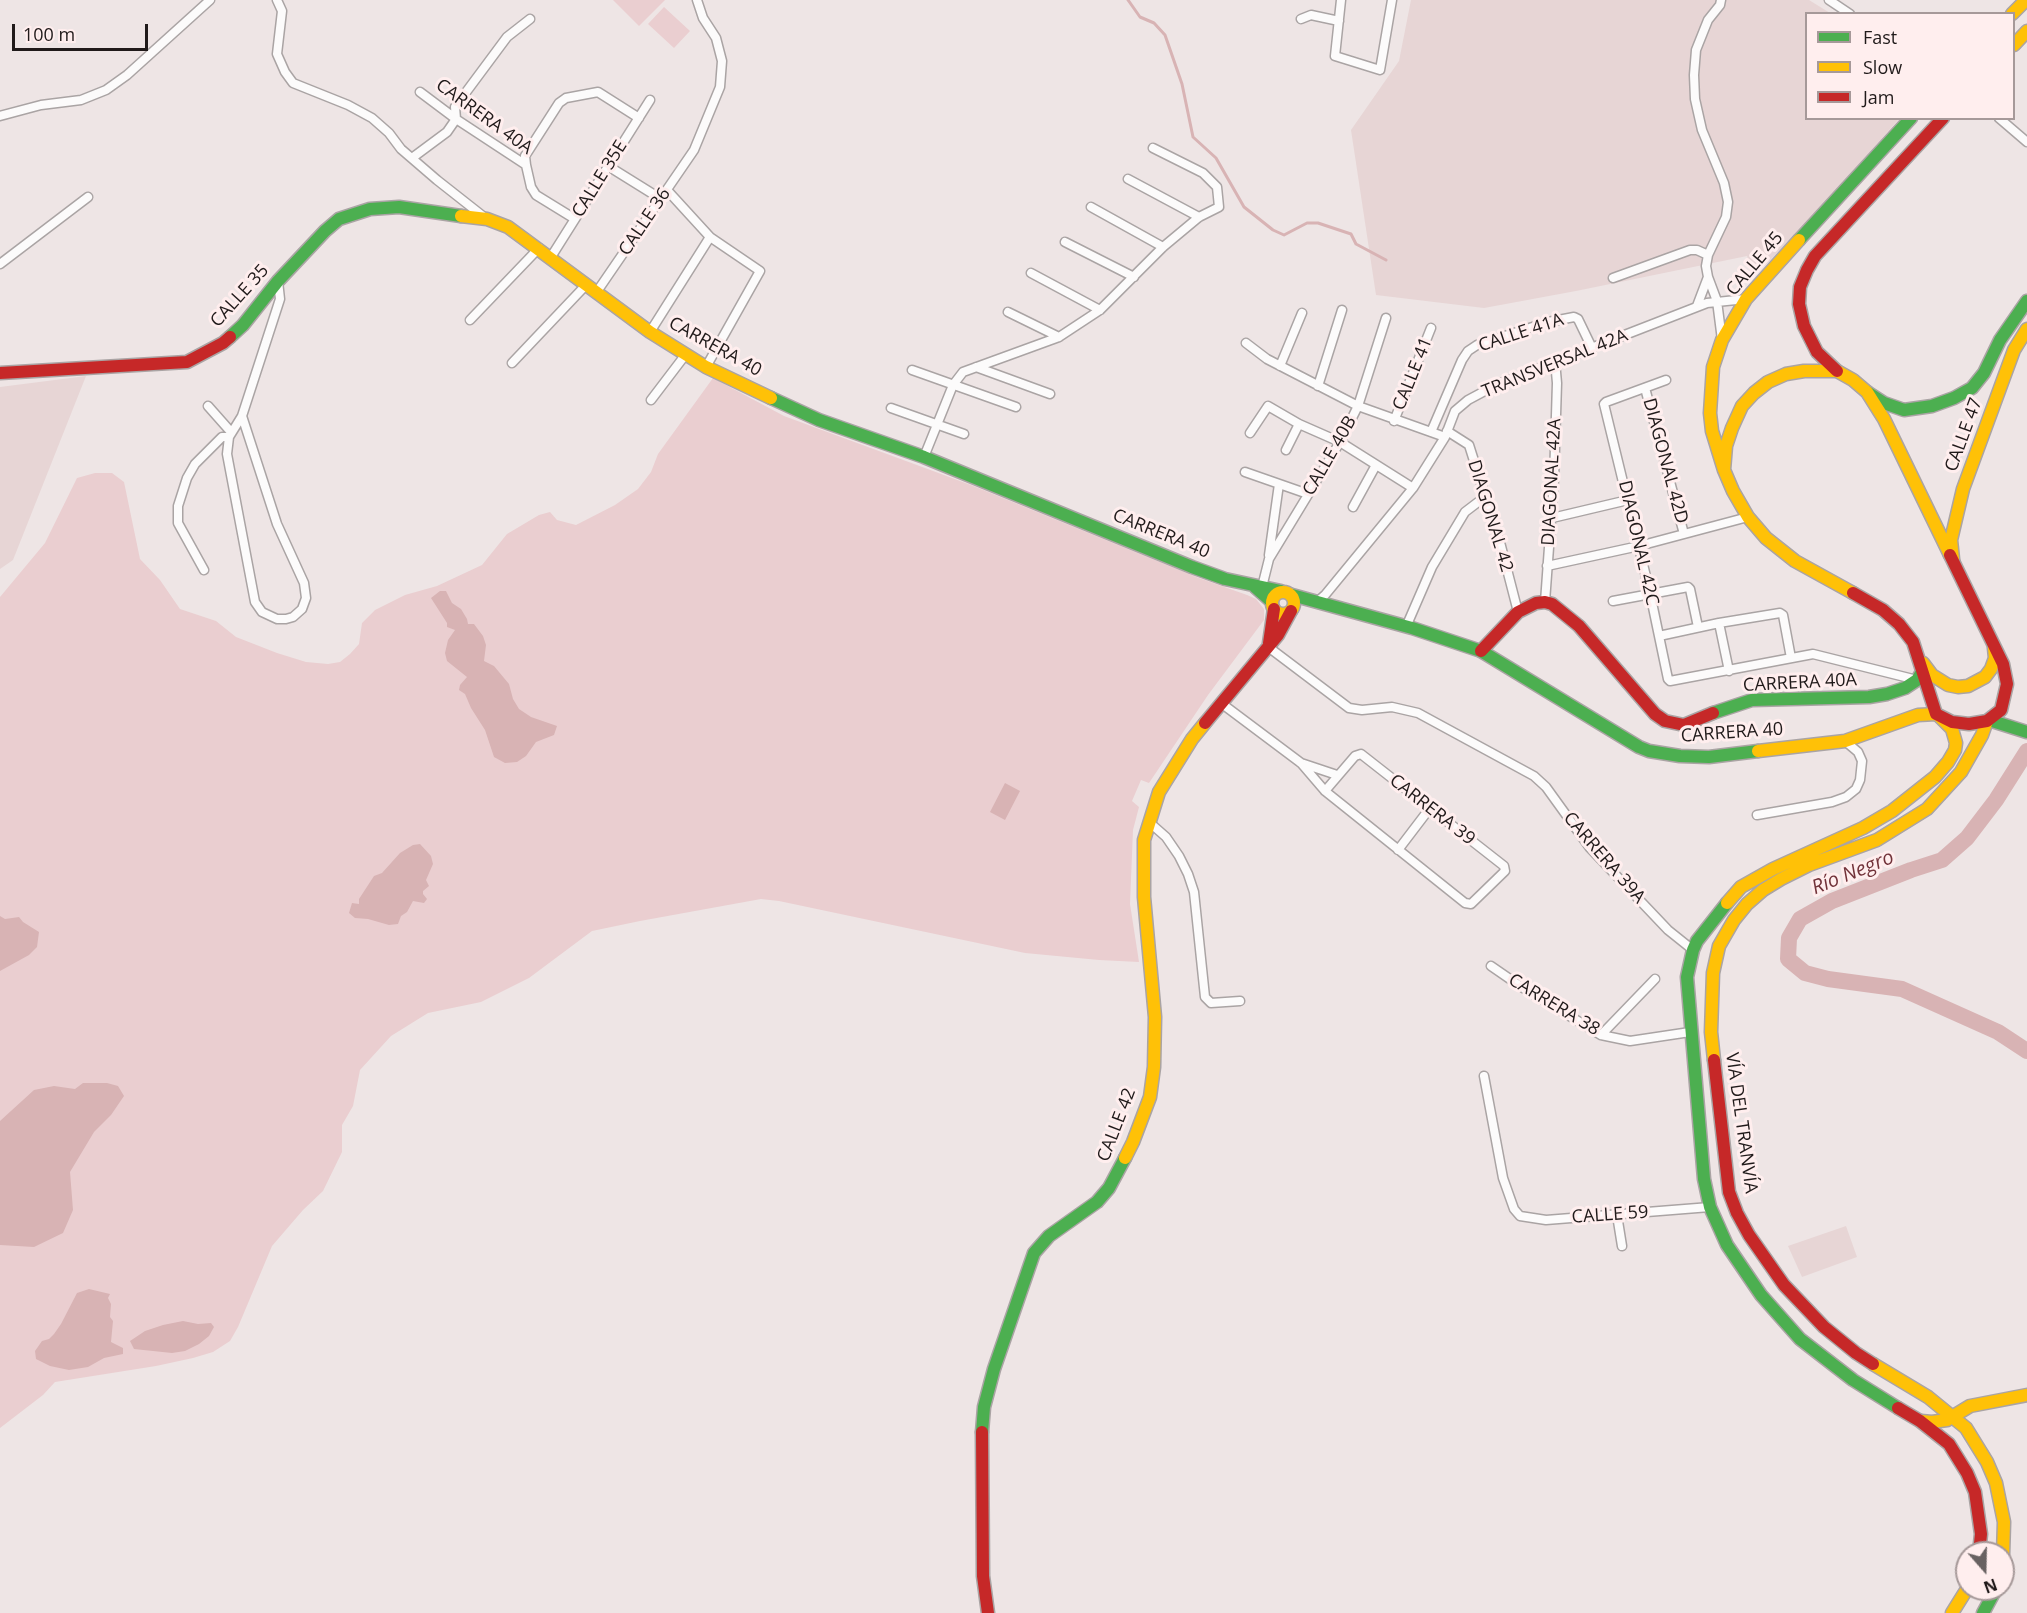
<!DOCTYPE html>
<meta charset="utf-8">
<style>
body{margin:0}
#map{position:relative;width:2027px;height:1613px;overflow:hidden;background:#eee5e5;font-family:"Open Sans",sans-serif}
canvas{display:block}
.legend{position:absolute;left:1805px;top:12px;width:210px;height:108px;box-sizing:border-box;background:#fee;border:2px solid #a69999;margin:0;padding:8px 10px;list-style:none;font-size:18px;color:#201a1a}
.legend li{display:flex;align-items:center;gap:12px;height:30px}
.legend b{width:30px;border:2px solid #a69999}
.north{position:absolute;left:1955px;top:1541px;width:60px;height:60px;box-sizing:border-box;background:#fee;border:2px solid #a69999;border-radius:50%;rotate:160deg;font-size:16px;font-weight:700;line-height:24px;text-align:center;color:#201a1a}
.north::after{content:'';display:block;margin:auto;width:21px;height:27px;background:#686161;clip-path:polygon(50% 0,100% 100%,50% 72%,0 100%)}
.scale{position:absolute;left:12px;top:24px;width:136px;height:27px;box-sizing:border-box;border:3px solid #201a1a;border-top:0;padding-left:8px;font-size:18px;line-height:21px;white-space:nowrap;color:#201a1a;-webkit-text-stroke:4px #fee;paint-order:stroke}
</style>
<div id="map">
<canvas width="2027" height="1613"></canvas>
<ul class="legend">
<li><b style="height:8px;background:#4caf50"></b>Fast</li>
<li><b style="height:8px;background:#ffc107"></b>Slow</li>
<li><b style="height:8px;background:#c62828"></b>Jam</li>
</ul>
<div class="north">N</div>
<div class="scale">100 m</div>
</div>
<script>
const ctx = document.querySelector('canvas').getContext('2d');
ctx.lineJoin = 'round';
function fillPath(path, color) {
  ctx.fillStyle = color;
  ctx.fill(path, 'evenodd');
}
function poly(rows) {
  const path = new Path2D();
  for (const r of rows) {
    if (r.length === 3) {
      path.moveTo(r[0] + r[2], r[1]);
      path.arc(r[0], r[1], r[2], 0, 2 * Math.PI);
      continue;
    }
    path.moveTo(r[0], r[1]);
    for (let i = 2; i < r.length; i += 2) path.lineTo(r[i], r[i + 1]);
  }
  return path;
}
function stroke(path, color, width, dash) {
  ctx.strokeStyle = color;
  ctx.lineWidth = width;
  ctx.lineCap = dash ? 'butt' : 'round';
  ctx.setLineDash(dash || []);
  ctx.stroke(path);
}
function label(font, color, halo, rows, align = 'center') {
  ctx.font = font + ' "Open Sans",sans-serif';
  ctx.lineWidth = 6;
  ctx.setLineDash([]);
  ctx.textBaseline = 'middle';
  ctx.strokeStyle = halo;
  ctx.fillStyle = color;
  for (const [text, x, y, turn = 0] of rows) {
    ctx.save();
    ctx.translate(x, y);
    ctx.rotate((+turn || 0) * Math.PI / 180);
    ctx.textAlign = isNaN(turn) ? turn : align;
    if (halo) ctx.strokeText(text, 0, 0);
    ctx.fillText(text, 0, 0);
    ctx.restore();
  }
}
const built = poly([
 [1411,0,1809,0,1830,13,1806,14,1806,118,1899,119,1823,205,1755,276,1747,256,1576,291,1484,308,1376,295,1351,130,1399,61],
 [86,376,13,560,0,569,0,387],
 [1846,1226,1857,1257,1802,1277,1788,1246]
]);
const green = poly([
 [613,0,665,0,639,26],
 [664,7,690,31,674,48,648,24],
 [713,378,784,416,971,485,1199,578,1247,595,1256,599,1264,609,1264,620,1208,695,1149,783,1141,780,1132,801,1139,807,1133,830,1130,904,1139,962,1099,960,1025,953,779,901,761,899,640,921,592,931,529,978,481,1002,428,1013,391,1036,360,1070,353,1106,342,1125,342,1152,323,1191,303,1210,272,1246,238,1327,230,1341,213,1352,193,1358,156,1366,55,1382,43,1395,0,1428,0,597,45,543,77,478,95,473,112,473,124,482,140,559,160,580,180,609,216,621,236,637,277,653,306,662,328,664,340,662,350,654,359,644,362,623,375,610,405,595,437,586,482,565,507,534,539,515,550,512,557,520,576,525,615,505,638,489,651,472,658,454]
]);
const water = poly([
 [440,591,446,591,452,603,461,609,467,619,468,624,474,624,483,636,486,645,484,661,494,666,509,684,513,699,519,709,531,717,557,726,554,735,536,742,526,756,517,762,505,763,494,757,485,730,471,708,465,694,459,690,460,685,467,677,447,661,445,653,448,640,455,630,447,627,447,623,431,598],
 [1005,783,1020,791,1005,820,990,812],
 [420,844,431,856,433,864,426,880,429,886,423,891,423,894,427,899,424,903,413,901,407,912,401,916,398,924,389,925,368,919,355,918,349,913,352,903,359,904,359,899,374,876,382,873,400,853,413,845],
 [0,916,5,919,19,917,23,922,39,932,37,947,29,955,0,971],
 [83,1083,107,1083,118,1086,124,1096,111,1115,94,1132,70,1172,73,1210,63,1233,34,1247,0,1245,0,1121,34,1090,54,1086,75,1089],
 [89,1289,110,1294,108,1298,111,1304,110,1317,113,1321,111,1342,123,1348,123,1354,104,1358,88,1367,69,1370,50,1366,36,1359,35,1351,42,1341,49,1339,54,1334,61,1324,77,1293],
 [183,1321,198,1324,211,1323,214,1327,209,1336,199,1344,185,1351,172,1353,134,1349,130,1341,145,1331,163,1325]
]);
const stream = poly([
 [1128,0,1140,17,1154,23,1165,35,1182,84,1193,137,1216,158,1244,207,1273,230,1284,235,1307,223,1318,223,1351,234,1356,244,1386,260]
]);
const river = poly([
 [2027,751,1996,800,1967,838,1942,860,1911,870,1832,901,1800,919,1789,938,1788,959,1805,973,1828,979,1902,989,1998,1032,2027,1051]
]);
const street = poly([
 [277,0,282,11,277,54,285,72,293,83,348,105,372,118,389,133,401,149,437,180,484,217],
 [1341,0,1335,56,1380,70,1392,0],
 [1721,0,1720,5,1708,20,1696,50,1694,75,1695,99,1702,130,1724,183,1728,202,1726,217,1708,255,1706,266,1708,277,1717,301,1722,340],
 [1829,0,1850,14],
 [1301,19,1311,15,1339,21],
 [420,92,456,119,526,165,531,187,536,195,575,219],
 [0,116,41,105,81,100,106,90,127,75,210,0],
 [1999,118,2027,142],
 [412,158,447,132,456,119,455,107,507,37,530,19],
 [526,165,525,156,559,103,566,98,598,92,639,118],
 [608,166,661,199],
 [1128,179,1199,217],
 [667,190,710,237,760,271,706,367],
 [1091,207,1163,247],
 [1065,242,1134,277],
 [551,257,650,100],
 [0,264,88,197],
 [1031,273,1100,310],
 [1613,278,1690,250,1697,250,1708,255],
 [596,293,694,150,720,87,722,61,716,38,703,18,697,0],
 [1697,306,1708,277],
 [1008,312,1059,337],
 [470,320,539,248],
 [650,332,710,237],
 [1246,343,1267,359,1358,406,1445,437],
 [512,363,586,285],
 [1280,366,1302,313],
 [976,367,1050,394],
 [912,370,1016,407],
 [1666,380,1606,402,1604,404,1650,593,1668,679,1670,681,1813,654,1917,680],
 [1318,386,1342,310],
 [1645,388,1684,534],
 [651,400,686,354],
 [208,406,231,432],
 [891,408,964,434],
 [242,416,277,524,304,583,306,598,302,609,293,617,286,619,277,619,262,612,255,602,227,454,229,437,242,416,280,299,278,281],
 [1394,421,1431,328],
 [1447,431,1469,445,1501,546,1518,612],
 [1431,432,1462,360,1468,351,1477,345,1548,322,1574,317,1578,319,1592,348],
 [1250,433,1268,406,1299,424,1340,442,1413,488],
 [1286,450,1299,424],
 [924,457,953,385,963,372,1059,337,1100,310,1163,247,1199,217,1219,207,1217,187,1203,173,1153,148],
 [1245,472,1308,494],
 [1353,507,1376,465],
 [1552,518,1628,500],
 [1269,555,1279,484],
 [1547,566,1639,546,1748,517],
 [204,570,178,523,178,506,187,478,195,464,222,437,229,437],
 [1262,587,1269,559,1340,442,1358,406,1386,318],
 [1613,601,1688,587,1690,589,1698,627],
 [1317,602,1325,595,1413,488,1445,437,1455,411,1468,400,1496,385,1707,303,1746,299],
 [1545,602,1554,479,1557,383,1555,361],
 [1719,623,1729,671],
 [1406,627,1432,567,1465,512,1486,496],
 [1659,636,1719,623,1780,613,1783,615,1791,658],
 [1267,646,1349,708,1362,710,1392,707,1418,713,1534,776,1546,787,1590,848,1668,930,1693,950],
 [1221,703,1301,763,1325,791,1465,903,1471,904,1505,871,1504,866,1361,754,1355,756,1325,791],
 [1301,763,1337,775],
 [1757,815,1832,802,1846,797,1856,789,1860,780,1862,761,1858,752,1845,741],
 [1149,822,1166,837,1179,856,1188,874,1194,892,1205,997,1211,1003,1240,1001],
 [1398,850,1430,808],
 [1491,966,1520,986,1601,1035,1630,1041,1690,1032],
 [1601,1035,1655,979],
 [1484,1076,1503,1178,1514,1209,1520,1216,1546,1220,1710,1207],
 [1617,1215,1622,1246]
]);
const fast = poly([
 [1799,240,1911,118],
 [230,337,243,325,278,281,325,231,339,219,370,209,399,207,461,216],
 [1867,392,1884,403,1904,410,1932,406,1954,398,1972,388,1984,373,2000,340,2027,301],
 [771,398,819,420,924,457,1192,567,1225,579,1281,591],
 [1255,587,1272,602],
 [1292,595,1412,628,1481,651,1639,747,1649,751,1680,756,1709,757,1758,751],
 [1713,713,1752,700,1869,697,1887,694,1905,688,1917,680,1923,670],
 [1989,720,2027,732],
 [1727,903,1697,941,1693,950,1687,977,1704,1179,1710,1207,1727,1245,1761,1295,1800,1339,1853,1380,1898,1408],
 [982,1432,984,1407,994,1369,1034,1253,1049,1236,1097,1202,1109,1188,1125,1158],
 [1983,1613,1996,1589]
]);
const slow = poly([
 [2012,14,2026,0],
 [2014,45,2027,31],
 [461,216,487,219,508,227,650,332,706,367,771,398],
 [1799,240,1746,299,1722,340,1713,367,1710,413,1712,431,1724,470,1733,491,1748,517,1766,538,1795,561,1853,593],
 [1724,470,1726,446,1732,428,1742,406,1754,393,1768,382,1786,374,1804,371,1837,371,1853,380,1867,392,1884,419,1950,555],
 [1953,559,1951,540,1963,489,2014,350,2027,329],
 [1283,603,11],
 [1923,663,1932,675,1948,685,1958,687,1968,686,1985,677,1991,669,1995,658,1994,648],
 [1758,751,1845,741,1918,715,1936,714],
 [1727,903,1741,887,1773,869,1863,828,1892,811,1935,777,1948,762,1955,750,1956,743,1952,729,1939,716],
 [1714,1060,1711,1032,1713,973,1719,946,1734,920,1747,904,1763,890,1781,879,1809,865,1877,840,1927,809,1961,772,1982,735,1987,721],
 [1125,1158,1133,1142,1150,1097,1154,1067,1155,1017,1144,897,1144,840,1159,792,1192,739,1205,723],
 [1873,1364,1928,1397,1966,1428,1987,1462,1996,1483,2004,1522,2003,1555],
 [1921,1421,1932,1422,1947,1420,1970,1406,2027,1395],
 [1952,1613,1967,1589]
]);
const jam = poly([
 [1837,371,1817,352,1804,326,1799,304,1800,287,1807,270,1815,256,1943,118],
 [0,373,187,362,223,343,230,337],
 [1853,593,1883,610,1899,624,1913,642,1936,714,1952,722,1969,724,1987,721,2001,710,2007,684,2003,664,1950,555],
 [1269,643,1274,609],
 [1481,651,1518,612,1536,603,1545,602,1552,604,1579,626,1655,714,1665,721,1684,725,1713,713],
 [1205,723,1278,635,1291,611],
 [1714,1060,1729,1192,1737,1213,1749,1235,1784,1285,1824,1327,1856,1353,1873,1364],
 [1898,1408,1920,1421,1949,1444,1967,1473,1975,1492,1981,1534,1979,1553],
 [982,1432,983,1576,988,1613]
]);
const streetNames = [
 ["CARRERA 40A",484,117,36],
 ["CALLE 35E",600,179,-58],
 ["CALLE 36",645,222,-56],
 ["CALLE 45",1755,264,-50],
 ["CALLE 35",240,296,-48],
 ["CALLE 41A",1521,333,-18],
 ["CARRERA 40",715,347,29],
 ["TRANSVERSAL 42A",1555,364,-22],
 ["CALLE 41",1413,374,-68],
 ["CALLE 47",1964,435,-70],
 ["CALLE 40B",1330,456,-60],
 ["DIAGONAL 42D",1665,461,75],
 ["DIAGONAL 42A",1552,482,-87],
 ["DIAGONAL 42",1490,516,73],
 ["CARRERA 40",1161,534,22],
 ["DIAGONAL 42C",1638,543,77],
 ["CARRERA 40A",1800,683,-3],
 ["CARRERA 40",1732,733,-4],
 ["CARRERA 39",1432,810,38],
 ["CARRERA 39A",1604,858,49],
 ["CARRERA 38",1554,1005,31],
 ["VÍA DEL TRANVÍA",1741,1123,82],
 ["CALLE 42",1117,1125,-69],
 ["CALLE 59",1610,1215,-4]
];
const waterNames = [
 ["Río Negro",1853,873,-22]
];
fillPath(built, '#e7d5d5');
fillPath(green, '#eaced0');
fillPath(water, '#d8b3b4');
stroke(stream, '#d8b3b4', 3);
stroke(river, '#d8b3b4', 16);
stroke(street, '#aaa4a4', 11);
stroke(fast, '#aaa4a4', 15);
stroke(slow, '#aaa4a4', 15);
stroke(jam, '#aaa4a4', 15);
stroke(street, '#fcfbfb', 8);
stroke(fast, '#4caf50', 12);
stroke(slow, '#ffc107', 12);
stroke(jam, '#c62828', 12);
label('18px', '#201a1a', '#fee', streetNames);
label('italic 20px', '#713239', '#fee', waterNames);
</script>
